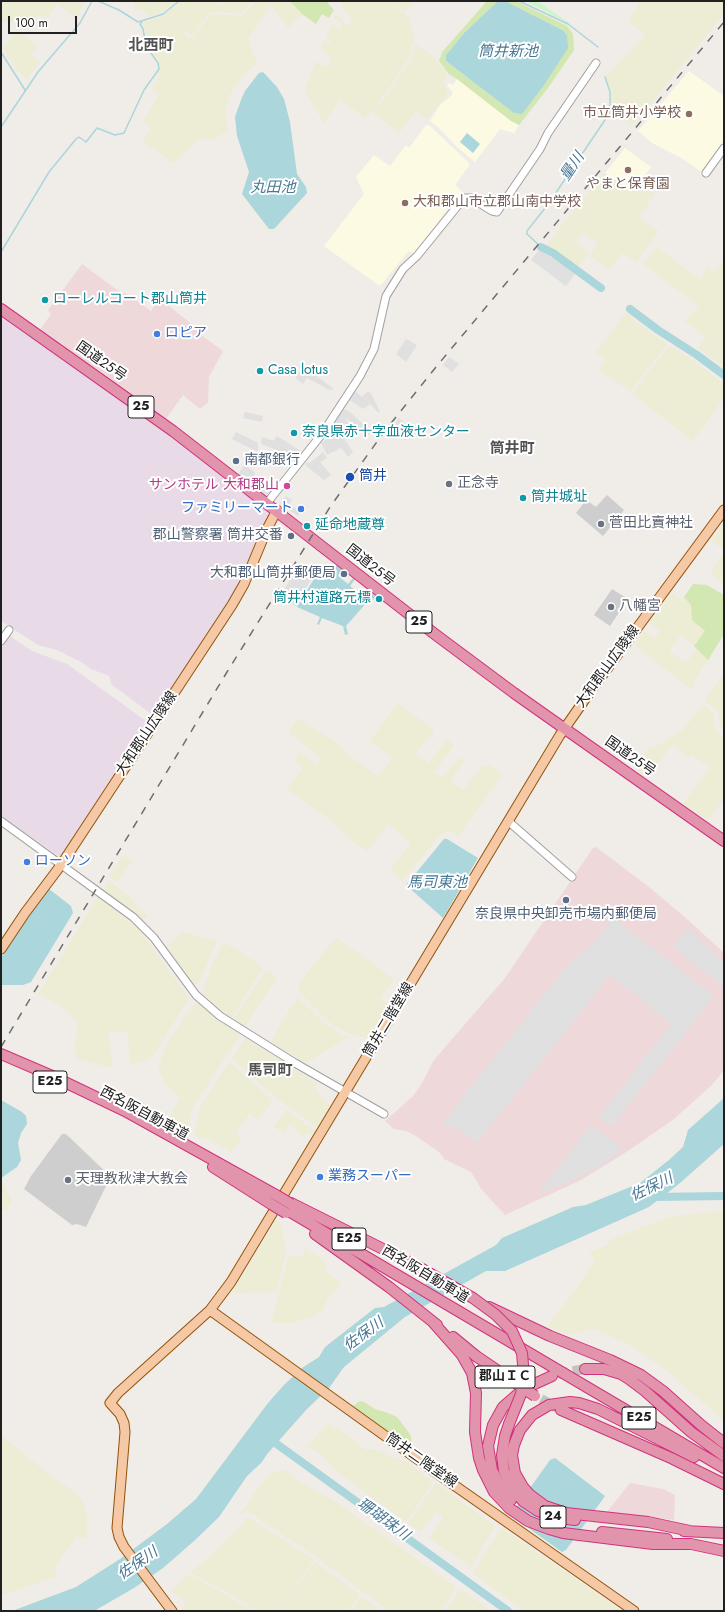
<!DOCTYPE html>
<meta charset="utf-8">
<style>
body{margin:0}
#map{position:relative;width:725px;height:1612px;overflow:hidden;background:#f0ece7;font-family:Jost,sans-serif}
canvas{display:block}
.frame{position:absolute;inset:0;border:2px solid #202020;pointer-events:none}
.scale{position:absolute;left:8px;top:16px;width:69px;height:18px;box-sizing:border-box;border:2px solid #202020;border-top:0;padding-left:5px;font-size:12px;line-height:14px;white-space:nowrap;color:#202020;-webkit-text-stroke:3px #fff;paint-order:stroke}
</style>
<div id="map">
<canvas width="725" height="1612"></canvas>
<div class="frame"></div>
<div class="scale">100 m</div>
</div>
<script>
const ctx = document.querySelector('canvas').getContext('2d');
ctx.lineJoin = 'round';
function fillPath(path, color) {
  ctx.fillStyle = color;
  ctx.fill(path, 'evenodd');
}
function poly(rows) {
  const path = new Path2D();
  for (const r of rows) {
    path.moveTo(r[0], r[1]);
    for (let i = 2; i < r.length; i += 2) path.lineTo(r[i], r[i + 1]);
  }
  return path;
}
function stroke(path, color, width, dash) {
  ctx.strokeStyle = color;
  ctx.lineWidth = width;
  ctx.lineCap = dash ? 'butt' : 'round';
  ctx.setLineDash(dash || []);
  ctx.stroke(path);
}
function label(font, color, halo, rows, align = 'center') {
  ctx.font = font + ' Jost,"Noto Sans JP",sans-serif';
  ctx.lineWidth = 4;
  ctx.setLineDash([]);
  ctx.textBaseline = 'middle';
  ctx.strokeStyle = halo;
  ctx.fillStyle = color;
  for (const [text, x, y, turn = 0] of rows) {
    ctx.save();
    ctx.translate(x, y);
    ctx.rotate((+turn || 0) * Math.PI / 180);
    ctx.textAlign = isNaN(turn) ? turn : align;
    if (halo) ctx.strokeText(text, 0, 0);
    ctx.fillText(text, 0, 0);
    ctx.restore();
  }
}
const commercial = poly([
 [82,264,117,290,127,294,151,311,159,298,189,322,201,335,223,351,209,377,208,402,200,409,183,395,166,419,40,330,51,314,48,310],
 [596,847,649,887,686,918,724,953,724,1070,712,1085,674,1119,628,1151,581,1180,505,1215,482,1190,471,1172,444,1159,439,1152,416,1136,406,1131,394,1129,385,1121,413,1096,421,1085,434,1060,505,978,593,848],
 [630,1483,663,1489,675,1495,674,1520,607,1512]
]);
const industrial = poly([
 [1,314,137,410,267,509,268,516,228,605,153,715,112,685,109,676,91,669,83,663,57,650,38,645,1,621],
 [10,636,32,651,67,664,146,721,148,725,60,857,1,815,1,649]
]);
const education = poly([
 [689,71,724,96,724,145,703,173,683,159,652,143,638,131],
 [457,79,511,121,519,125,514,133,500,129,475,162,457,147,440,129,430,121,440,105,452,95,452,91,447,86,448,83,453,85],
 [426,125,429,125,469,163,469,166,455,185,462,192,446,211,413,254,409,251,380,286,324,246,364,194,356,177,374,155,390,166,406,145,409,148],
 [625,148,651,167,639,183,631,178,625,186,605,173]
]);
const religious = poly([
 [607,495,624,510,603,536,576,513,586,500,596,507],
 [612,589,628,599,610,626,594,615],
 [62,1134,66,1134,109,1175,107,1184,86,1227,77,1224,72,1225,24,1189,31,1176]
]);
const farmland = poly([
 [1,1,86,1,76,19,58,4,47,18,43,15,11,22,1,21],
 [130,1,176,1,163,11,147,17,147,14,144,12,144,10,142,8,139,12,133,7,135,4],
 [180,1,220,1,221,11,209,13,192,36,188,31,185,33,170,10],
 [222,1,252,1,242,14,222,12],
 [255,1,265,1,270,7,249,37,248,40,253,55,258,65,254,65,241,78,229,96,226,109,227,131,214,139,198,140,173,163,153,148,142,142,151,128,143,122,159,94,152,89,159,77,156,74,160,66,158,60,147,46,145,29,141,24,158,17,169,11,185,35,189,38,193,38,211,14,242,16,246,13],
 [267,1,290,1,302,14,288,28],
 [343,1,389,1,409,18,414,38,409,58,382,98,365,118,354,110,354,109,340,100,324,123,306,92,306,85,311,78,310,75,316,61,326,68,333,58,321,50,325,40,329,44,331,42,326,37,332,23,339,30,343,25,334,18,336,13,346,26,353,21,341,5],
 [391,1,415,1,405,12],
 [641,1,724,1,724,14,632,126,612,111,609,90,606,76,646,35,628,22],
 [19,30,37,47,31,54,40,62,27,79,16,69,3,47],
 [415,44,437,59,438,64,445,70,447,76,443,83,448,94,427,119,416,111,399,133,372,112,384,99,411,59],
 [604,173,632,192,641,184,655,193,639,218,659,231,636,262,622,253,609,270,590,256,598,243,582,233,576,243,589,253,577,269,546,246,569,216],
 [657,247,700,280,708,268,714,272,724,261,724,367,698,348,706,337,684,321,699,306,643,264],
 [626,312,635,321,667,344,630,392,619,383,598,371,606,360,596,353],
 [670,346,691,359,724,384,724,398,693,441,633,394,645,376],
 [724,523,724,550,711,540],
 [723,553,724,554,724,584,710,573],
 [672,593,682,601,684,597,691,605,692,620,706,631,694,646,681,634,669,651,686,663,697,649,708,660,693,682,694,690,688,687,634,645,644,631,654,639,660,631,650,622],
 [724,674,724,731,719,724,719,713,705,700],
 [398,703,435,731,415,753,428,763,447,740,454,745,434,772,443,778,459,758,464,761,450,781,463,790,483,765,488,765,503,774,459,835,449,831,441,834,402,881,390,870,411,843,388,824,368,851,357,845,329,819,287,789,303,768,294,761,300,753,316,764,321,758,289,732,298,719,339,744,348,755,378,776,393,757,370,741],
 [703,705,712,712,714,718,713,726,724,738,724,799,707,820,683,804,710,768,692,754,689,758,673,744,647,778,634,768,649,748,659,745,684,729],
 [123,855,132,861,117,882,109,877],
 [109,881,130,897,141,911,148,916,143,921,103,891],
 [98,897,139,930,189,998,153,1056,142,1062,130,1065,128,1032,108,1031,113,1068,77,1059,75,1047,78,1025,72,1016,60,1005,38,994],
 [183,932,217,941,198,984,194,984,184,972,167,946],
 [336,938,371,962,394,980,379,998,390,1005,370,1038,351,1034,337,1027,325,1019,302,994,298,986,311,968],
 [224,943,237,949,263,968,231,1018,216,1006,202,992,213,963,223,944],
 [266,970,277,978,245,1026,234,1019],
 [298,998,325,1024,343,1036,348,1037,306,1063,271,1042,289,1010],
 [199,1003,218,1020,240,1035,196,1102,191,1112,188,1132,168,1121,180,1097,166,1085,159,1070,160,1063,166,1045,180,1024,195,1004],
 [245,1038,317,1083,315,1087,320,1096,330,1106,317,1127,278,1099,232,1059],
 [229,1062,273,1100,262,1117,257,1119,250,1113,236,1132,241,1139,231,1152,207,1138,199,1138,194,1135,201,1106],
 [287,1110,315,1131,312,1135,308,1132,304,1137,290,1124,284,1134,274,1126],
 [3,1184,12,1200,7,1210,2,1209,1,1211,1,1185],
 [724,1211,724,1421,665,1369,625,1342,594,1329,568,1335,547,1326,577,1288,594,1262,594,1257,589,1253,607,1245,612,1239,664,1219,689,1214],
 [276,1220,281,1223,286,1252,276,1292,232,1293],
 [305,1248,326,1262,325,1268,327,1273,340,1282,340,1286,327,1299,323,1310,309,1318,291,1323,271,1323,289,1255,303,1257],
 [328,1424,336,1430,338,1428,366,1450,373,1449,408,1463,433,1482,406,1522,336,1471,322,1455,306,1445,309,1444],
 [1,1435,53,1478,71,1489,78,1495,83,1503,87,1514,87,1532,85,1539,76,1537,55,1566,56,1577,1,1595],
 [282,1470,286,1471,305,1485,336,1502,453,1585,456,1588,440,1611,389,1611,319,1559,246,1510,243,1514,240,1513,267,1477,271,1473],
 [436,1483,495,1526,471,1567,429,1538,443,1517,436,1512,421,1532,408,1523],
 [248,1517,314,1560,277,1611,257,1611,222,1589,190,1573,211,1555],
 [503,1529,622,1611,524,1611,472,1573,500,1530],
 [315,1562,360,1595,348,1611,278,1611],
 [187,1576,192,1576,216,1589,252,1611,180,1611,186,1602,172,1592,178,1583,181,1583],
 [460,1590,463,1591,491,1611,445,1611],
 [362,1597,381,1611,351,1611]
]);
const grass = poly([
 [290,1,326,1,334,10,329,18,322,14,316,24,302,14],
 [487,1,498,1,465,32,446,55,446,61,514,113,518,114,567,36,564,31,505,1,516,1,567,26,573,34,574,50,548,88,519,125,511,121,457,79,449,74,439,61,443,51],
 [693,584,707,585,724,595,724,634,708,660,694,646,705,631,692,620,691,605,684,597],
 [362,1401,375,1409,388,1413,397,1417,410,1434,413,1445,413,1449,353,1406,358,1402]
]);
const park = poly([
 [526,1,537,1,572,25]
]);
const parking = poly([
 [539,250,556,260,575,274,566,286,531,260],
 [406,339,417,345,406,362,396,354],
 [449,357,459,364,452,372,443,365],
 [304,367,334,389,330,390,307,378,303,384,295,378],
 [354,390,362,397,368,391,371,393,380,412,378,412,370,404,363,409,348,399],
 [342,408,351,413,372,432,367,436,345,417,349,424,359,430,346,440,333,422],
 [245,412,263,416,262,422,243,418],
 [399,418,415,431,405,441,394,425],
 [339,431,353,452,348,457,341,448,327,455,321,443],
 [236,432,258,443,258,452,232,439],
 [277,436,299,450,301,451,296,457,261,444,262,437,273,441],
 [323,452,327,458,320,462,331,475,324,480,305,465,307,462,310,463],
 [244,465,255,472,253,486,238,474],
 [258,482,267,485,269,483,274,487,267,495,258,487],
 [286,496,292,500,289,504,301,512,298,516,280,504],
 [299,564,315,572,296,606,279,599],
 [613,918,714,996,612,1127,599,1117,671,1024,610,975,477,1143,457,1128,445,1126,444,1122,460,1101,564,969,592,945],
 [688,928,724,962,724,981,721,985,673,947],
 [591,1125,621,1147,615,1155,603,1164,569,1182,538,1194]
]);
const water = poly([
 [498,1,505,1,564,31,567,36,568,48,544,85,522,114,514,113,446,61,446,55,465,32],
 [263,72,277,87,284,99,290,122,297,174,306,187,307,193,274,229,269,229,242,194,249,172,237,136,235,117,241,100,245,91,259,73],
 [467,133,480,144,473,153,460,142],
 [323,564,331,570,337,565,342,569,338,576,348,584,354,577,356,578,350,586,359,593,361,591,366,595,370,589,377,599,369,600,346,626,348,634,345,635,343,626,322,618,319,625,317,624,320,617,297,607],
 [444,839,447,839,478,858,443,918,406,885],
 [49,889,71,906,73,913,31,982,23,985,1,985,1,958,17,931],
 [724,1098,724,1144,680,1183,649,1207,505,1271,486,1271,405,1317,344,1367,329,1388,306,1410,268,1453,261,1463,247,1476,219,1517,194,1541,163,1568,134,1588,94,1611,12,1611,76,1587,120,1559,167,1524,196,1499,268,1403,284,1385,302,1368,319,1357,325,1347,375,1308,384,1307,496,1245,502,1238,573,1207,586,1205,640,1183,669,1160,683,1147,688,1130],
 [1,1100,22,1112,26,1116,27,1124,21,1133,18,1143,21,1160,17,1167,1,1178],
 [555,1458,605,1496,566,1550,562,1552,513,1517,512,1513,550,1460]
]);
const stream = poly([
 [98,1,119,10,138,22,163,14,179,1],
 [519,1,568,24,598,47],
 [1,52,25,90],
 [1,127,38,72,80,23,92,1],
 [541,247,527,234,527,231,549,203,609,114,610,110,610,92,605,77],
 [1,252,49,172,76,139,79,137,86,142,97,128,115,135,124,133,144,90,159,69,158,63,146,46,143,29,140,24,142,22]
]);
const river = poly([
 [541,247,553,253,601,288],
 [630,309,658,330,697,355,724,375],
 [653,1197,724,1196],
 [266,1440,274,1442,508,1611]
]);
const highwayTunnel = poly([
 [558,1374,585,1369],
 [541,1399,557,1408]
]);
const minor = poly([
 [706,173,724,148],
 [267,503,322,434,360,376,374,349,386,296,403,269,417,256,464,198,471,198,492,211,497,212,540,149,548,133,596,63],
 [1,641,9,630],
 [1,821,133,917,154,938,196,995,220,1016,295,1063,384,1114],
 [508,821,572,877]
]);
const major = poly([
 [1,949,25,913,61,865,232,605,244,584,267,529,277,510],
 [210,1310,441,1476,634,1611],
 [172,1611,124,1547,119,1537,117,1528,125,1432,124,1423,120,1414,110,1403,118,1393,210,1310,231,1282,560,735,590,692,724,510]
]);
const highway = poly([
 [1,309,173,431,436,635,514,693,724,841],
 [1,1054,50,1075,125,1111,276,1195],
 [213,1167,271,1204],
 [291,1203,417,1266],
 [287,1210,724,1468],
 [315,1234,389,1287,437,1325],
 [489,1307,550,1336,610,1360,641,1375,663,1391,701,1425,724,1443],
 [432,1321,462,1355,472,1373,476,1393,475,1432,479,1458,483,1470,494,1492,509,1508,528,1521,549,1529,563,1533,653,1544,691,1544,724,1551],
 [453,1337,476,1356],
 [585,1369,604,1369,621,1374,629,1379,645,1391,691,1432,724,1456],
 [561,1410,671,1458,724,1484],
 [509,1424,505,1436,502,1455,504,1471,512,1488,523,1501,538,1511,560,1518,575,1520],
 [511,1500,502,1490,492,1470,488,1446,493,1425,503,1407,519,1393,530,1386,552,1376],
 [684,1531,724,1533],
 [690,1531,648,1522,566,1513,545,1506,529,1494,523,1487,515,1473,512,1455,514,1445,520,1430,532,1415,549,1405,570,1402,579,1403,598,1409,694,1457],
 [602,1532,667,1539]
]);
const rail = poly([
 [1,1047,227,672,330,507,384,432,436,367,724,22]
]);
const highwayBridge = poly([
 [276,1195,291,1204],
 [271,1204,286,1213],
 [417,1266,473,1298,496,1315,512,1331,522,1353,524,1376,521,1394,509,1424],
 [476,1356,535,1396]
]);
const markers = [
 [689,114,4,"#8d6e63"],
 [628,170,4,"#8d6e63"],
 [405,203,4,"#8d6e63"],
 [45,300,4,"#0f9aa8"],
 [157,334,4,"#3f7fe0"],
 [260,371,4,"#0f9aa8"],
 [294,433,4,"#0f9aa8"],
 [236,461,4,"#5c6f8a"],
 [350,477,5,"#1a4fb4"],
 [449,484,4,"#6b7280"],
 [287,486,4,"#d1479c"],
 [523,498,4,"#0f9aa8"],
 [301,509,4,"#3f7fe0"],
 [601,524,4,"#6b7280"],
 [307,526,4,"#0f9aa8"],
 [291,536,4,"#5c6f8a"],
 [344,574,4,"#5c6f8a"],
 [379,599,4,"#0f9aa8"],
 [611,607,4,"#6b7280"],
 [27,862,4,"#3f7fe0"],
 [566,900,4,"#5c6f8a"],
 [320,1177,4,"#3f7fe0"],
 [68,1180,4,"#6b7280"]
];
const shields = [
 [141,407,26],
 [419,622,26],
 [50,1082,34],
 [349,1239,34],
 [505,1377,60],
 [639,1418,34],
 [553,1517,26]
];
const shieldNames = [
 ["25",141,407],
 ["25",419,622],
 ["E25",50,1082],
 ["E25",349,1239],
 ["郡山ＩＣ",505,1377],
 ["E25",639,1418],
 ["24",553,1517]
];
const educationNames = [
 ["市立筒井小学校",681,114],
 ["やまと保育園",628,185,"center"],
 ["大和郡山市立郡山南中学校",413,203,"left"]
];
const cultureNames = [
 ["ローレルコート郡山筒井",53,300],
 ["Casa lotus",268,371],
 ["奈良県赤十字血液センター",302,433],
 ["筒井城址",531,498],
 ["延命地蔵尊",315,526],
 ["筒井村道路元標",371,599,"right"]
];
const shopNames = [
 ["ロピア",165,334],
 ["ファミリーマート",293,509,"right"],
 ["ローソン",35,862],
 ["業務スーパー",328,1177]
];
const streetNames = [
 ["国道25号",101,362,35],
 ["国道25号",370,566,38],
 ["大和郡山広陵線",608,667,-54],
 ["大和郡山広陵線",147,734,-56],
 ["国道25号",630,757,35],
 ["筒井二階堂線",389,1020,-59],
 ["西名阪自動車道",144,1114,28],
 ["西名阪自動車道",425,1275,31],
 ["筒井二階堂線",421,1461,35]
];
const serviceNames = [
 ["南都銀行",244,461,"left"],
 ["郡山警察署 筒井交番",283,536],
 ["大和郡山筒井郵便局",336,574],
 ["奈良県中央卸売市場内郵便局",566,915,"center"]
];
const transitNames = [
 ["筒井",359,477]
];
const worshipNames = [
 ["正念寺",457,484],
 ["菅田比賣神社",609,524],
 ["八幡宮",619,607],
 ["天理教秋津大教会",76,1180]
];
const hotelNames = [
 ["サンホテル 大和郡山",279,486]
];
const neighbourhoodNames = [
 ["北西町",151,46],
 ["筒井町",512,449],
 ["馬司町",270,1071]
];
const waterNames = [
 ["筒井新池",508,52],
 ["量川",573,167,-56],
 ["丸田池",273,188],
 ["馬司東池",437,883],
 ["佐保川",652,1188,-26],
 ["佐保川",364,1335,-36],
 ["珊瑚珠川",383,1520,36],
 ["佐保川",138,1564,-35]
];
fillPath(commercial, '#efd8da');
fillPath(industrial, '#e9dae8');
fillPath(education, '#fdfae3');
fillPath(religious, '#cecece');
fillPath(farmland, '#edecd4');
fillPath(grass, '#d2e7b1');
fillPath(park, '#caf7c8');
fillPath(parking, '#e0e0e0');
fillPath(water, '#abd6db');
stroke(stream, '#abd6db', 1.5);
stroke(river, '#abd6db', 8);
stroke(highwayTunnel, '#c6c3bf', 10, [10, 5]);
stroke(minor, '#a1a1a1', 9);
stroke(major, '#935309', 11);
stroke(highway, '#d1327d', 12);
stroke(minor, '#fff', 7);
stroke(major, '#f6c9a6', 9);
stroke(highway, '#e294ad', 10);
stroke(rail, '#6e6e6e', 1.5, [8, 8]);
stroke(highwayBridge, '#d1327d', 12, []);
stroke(highwayBridge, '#e294ad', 10);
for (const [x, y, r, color] of markers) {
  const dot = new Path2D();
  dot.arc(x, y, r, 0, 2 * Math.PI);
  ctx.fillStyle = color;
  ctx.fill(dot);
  stroke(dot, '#fff', 1.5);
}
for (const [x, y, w] of shields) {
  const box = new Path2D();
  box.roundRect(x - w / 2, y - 11, w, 22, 3);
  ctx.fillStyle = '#fff';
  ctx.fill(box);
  stroke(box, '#202020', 1);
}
label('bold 13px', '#202020', null, shieldNames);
label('14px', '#785e54', '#fff', educationNames, 'right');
label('14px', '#0d838f', '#fff', cultureNames, 'left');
label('14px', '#366cbe', '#fff', shopNames, 'left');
label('14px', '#202020', '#fff', streetNames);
label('14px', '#4e5e75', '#fff', serviceNames, 'right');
label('14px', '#164399', '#fff', transitNames, 'left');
label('14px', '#5b616d', '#fff', worshipNames, 'left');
label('14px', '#b23c85', '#fff', hotelNames, 'right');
label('bold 15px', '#535353', '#fff', neighbourhoodNames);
label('italic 15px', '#487894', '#fff', waterNames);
</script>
